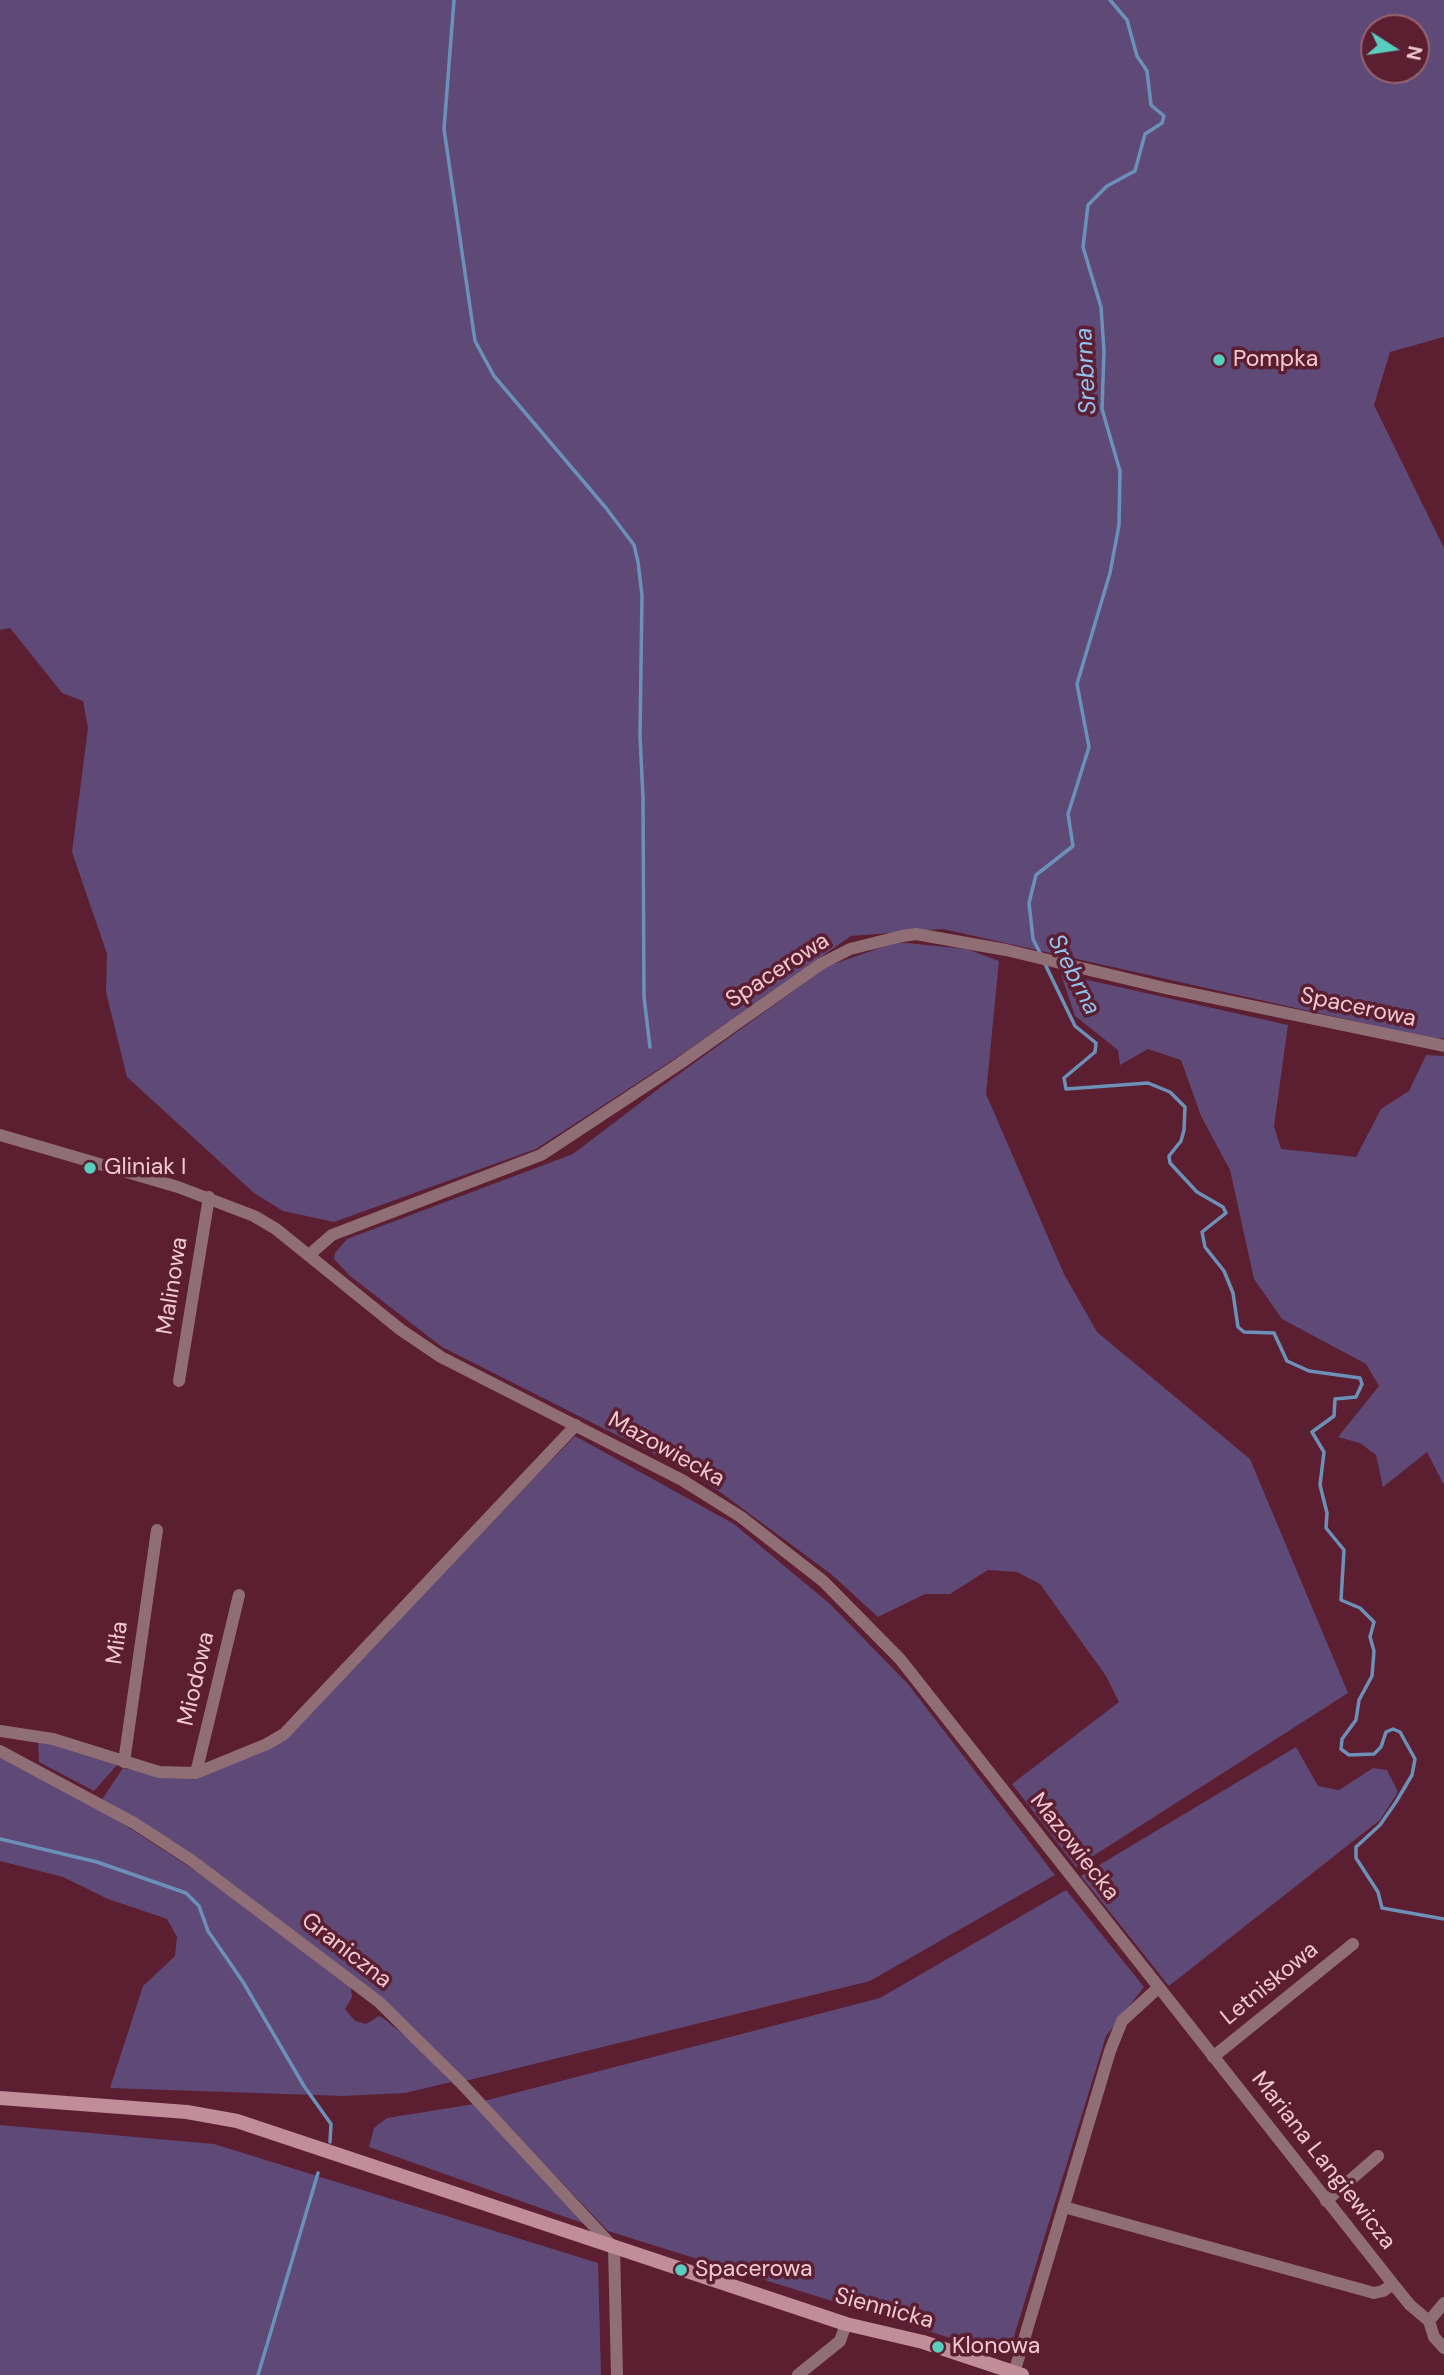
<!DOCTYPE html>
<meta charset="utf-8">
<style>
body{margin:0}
#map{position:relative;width:1444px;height:2375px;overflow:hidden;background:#5c1e31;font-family:"DM Sans",sans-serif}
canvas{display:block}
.north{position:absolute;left:1360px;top:14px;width:70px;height:70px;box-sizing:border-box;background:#5c1e31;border:2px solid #986371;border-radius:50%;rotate:102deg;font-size:19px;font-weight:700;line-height:28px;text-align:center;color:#f2cad2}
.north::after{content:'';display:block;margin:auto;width:24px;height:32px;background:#58cebf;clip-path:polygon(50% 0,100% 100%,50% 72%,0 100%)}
</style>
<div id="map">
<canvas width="1444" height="2375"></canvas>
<div class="north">N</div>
</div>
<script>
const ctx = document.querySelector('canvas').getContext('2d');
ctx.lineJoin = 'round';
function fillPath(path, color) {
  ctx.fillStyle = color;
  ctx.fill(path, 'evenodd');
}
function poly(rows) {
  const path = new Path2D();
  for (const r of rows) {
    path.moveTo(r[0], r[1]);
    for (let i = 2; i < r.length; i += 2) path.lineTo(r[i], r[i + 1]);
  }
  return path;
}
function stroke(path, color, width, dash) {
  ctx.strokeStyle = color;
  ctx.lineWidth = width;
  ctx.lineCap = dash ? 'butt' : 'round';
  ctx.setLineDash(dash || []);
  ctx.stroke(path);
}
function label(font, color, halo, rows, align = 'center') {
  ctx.font = font + ' "DM Sans",sans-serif';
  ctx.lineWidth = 7;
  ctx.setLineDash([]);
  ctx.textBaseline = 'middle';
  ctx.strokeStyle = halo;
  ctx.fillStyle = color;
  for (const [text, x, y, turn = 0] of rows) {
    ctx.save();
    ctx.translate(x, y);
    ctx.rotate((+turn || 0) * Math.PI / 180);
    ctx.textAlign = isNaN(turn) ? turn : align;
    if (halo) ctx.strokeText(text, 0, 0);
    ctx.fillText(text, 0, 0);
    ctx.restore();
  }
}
const green = poly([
 [0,0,1444,0,1444,337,1390,352,1374,405,1444,548,1444,1038,1434,1039,943,929,851,936,688,1050,536,1149,334,1222,283,1211,254,1193,127,1077,106,992,107,954,72,852,88,728,83,701,62,693,10,628,0,630],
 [1374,28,1416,28,1416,70,1374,70],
 [897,942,967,949,999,961,986,1094,1064,1274,1097,1332,1250,1459,1348,1693,1076,1867,1012,1784,1119,1702,1106,1676,1040,1584,1017,1572,988,1570,950,1594,925,1594,878,1617,831,1574,720,1492,684,1469,442,1347,350,1276,334,1259,335,1253,347,1239,573,1154,661,1087,828,966],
 [1061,974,1288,1025,1274,1126,1281,1149,1356,1157,1381,1109,1409,1091,1426,1055,1444,1056,1444,1485,1427,1452,1383,1487,1376,1455,1360,1443,1338,1437,1379,1386,1366,1364,1282,1319,1254,1279,1230,1170,1201,1116,1181,1060,1148,1049,1120,1065,1118,1050,1075,1016],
 [575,1436,734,1524,830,1604,908,1684,1055,1875,870,1981,465,2081,349,1975,101,1801,123,1768,157,1774,258,1753,388,1633,404,1612],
 [38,1740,117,1765,94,1791,39,1762],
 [1296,1747,1318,1786,1339,1790,1373,1768,1387,1770,1398,1792,1380,1820,1169,1986,1081,1876],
 [0,1755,91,1803,219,1886,351,1988,352,1997,345,2009,355,2021,366,2024,379,2016,383,2018,425,2052,451,2082,405,2093,343,2096,110,2088,143,1986,175,1956,177,1937,167,1919,108,1899,63,1877,0,1861],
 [1066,1890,1144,1987,1106,2036,1008,2356,608,2231,484,2101,880,1998],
 [474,2104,588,2225,369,2147,374,2128,387,2118],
 [0,2125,214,2144,598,2263,601,2375,0,2375]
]);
const stream = poly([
 [454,0,444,129,475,341,494,376,606,508,634,545,638,562,642,595,640,736,643,798,644,997,650,1047],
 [1041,955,1033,939,1029,903,1036,875,1073,846,1068,814,1089,747,1077,684,1110,573,1119,525,1120,471,1102,409,1104,351,1101,307,1083,247,1088,205,1107,186,1135,171,1145,134,1162,123,1164,116,1151,105,1147,71,1137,56,1127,20,1110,0],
 [1044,962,1075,1026,1096,1043,1095,1052,1064,1078,1066,1089,1148,1083,1170,1092,1185,1107,1184,1130,1181,1141,1169,1156,1170,1163,1197,1192,1223,1207,1226,1213,1202,1232,1205,1247,1224,1271,1233,1293,1238,1327,1244,1332,1274,1333,1287,1361,1309,1371,1360,1378,1362,1384,1356,1397,1335,1399,1334,1416,1312,1432,1324,1452,1320,1485,1327,1513,1326,1528,1344,1550,1341,1600,1360,1608,1374,1622,1370,1637,1374,1651,1372,1676,1359,1700,1356,1720,1342,1739,1341,1749,1349,1755,1374,1754,1381,1747,1386,1732,1393,1729,1400,1732,1415,1759,1412,1775,1396,1802,1380,1825,1356,1847,1356,1858,1378,1892,1382,1908,1444,1919],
 [0,1839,97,1862,186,1893,199,1906,208,1931,243,1982,304,2086,331,2124,330,2142],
 [258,2375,318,2173]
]);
const street = poly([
 [0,1135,178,1187,254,1216,276,1229,401,1330,441,1357,682,1480,741,1517,823,1581,900,1659,1393,2284,1410,2305,1429,2321,1434,2337,1444,2348],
 [309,1255,332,1235,541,1155,679,1064,821,964,850,949,902,936,916,934,1006,950,1165,988,1444,1046],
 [179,1381,209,1197],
 [0,1731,53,1739,159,1772,196,1773,267,1744,284,1734,576,1425],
 [0,1751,134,1823,191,1860,379,2002,462,2084,614,2248,617,2375],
 [124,1762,157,1530],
 [196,1773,239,1595],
 [1213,2057,1353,1944],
 [1326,2201,1378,2156],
 [1064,2207,1374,2293,1383,2291,1393,2284],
 [1429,2321,1444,2303],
 [1014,2373,1110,2051,1122,2021,1158,1988],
 [798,2375,840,2341,846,2324]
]);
const secondary = poly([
 [0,2098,187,2112,237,2121,846,2324,923,2342,1022,2375]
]);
const markers = [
 [1219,360,7,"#58cebf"],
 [90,1168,7,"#58cebf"],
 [681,2270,7,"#58cebf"],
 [938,2347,7,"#58cebf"]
];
const poiNames = [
 ["Pompka",1233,360],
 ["Gliniak I",104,1168],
 ["Spacerowa",695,2270],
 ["Klonowa",952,2347]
];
const streetNames = [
 ["Spacerowa",778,971,-33],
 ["Spacerowa",1358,1008,12],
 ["Malinowa",173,1286,-81],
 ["Mazowiecka",666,1450,29],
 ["Miła",118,1643,-82],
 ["Miodowa",197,1679,-77],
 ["Mazowiecka",1074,1847,52],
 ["Graniczna",346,1951,38],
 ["Letniskowa",1270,1984,-39],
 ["Mariana Langiewicza",1323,2161,52],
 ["Siennicka",884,2309,15]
];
const waterNames = [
 ["Srebrna",1087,371,-93],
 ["Srebrna",1073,975,63]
];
fillPath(green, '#5e4977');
stroke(stream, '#6c91b8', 3.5);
stroke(street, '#8f6f75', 12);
stroke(secondary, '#c08d98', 14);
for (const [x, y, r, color] of markers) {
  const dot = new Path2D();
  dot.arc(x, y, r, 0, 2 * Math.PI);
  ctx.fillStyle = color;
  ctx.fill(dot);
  stroke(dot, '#5c1e31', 2.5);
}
label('23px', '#f2cad2', '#5c1e31', poiNames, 'left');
label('23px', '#f2cad2', '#5c1e31', streetNames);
label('italic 24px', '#91c4f0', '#5c1e31', waterNames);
</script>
